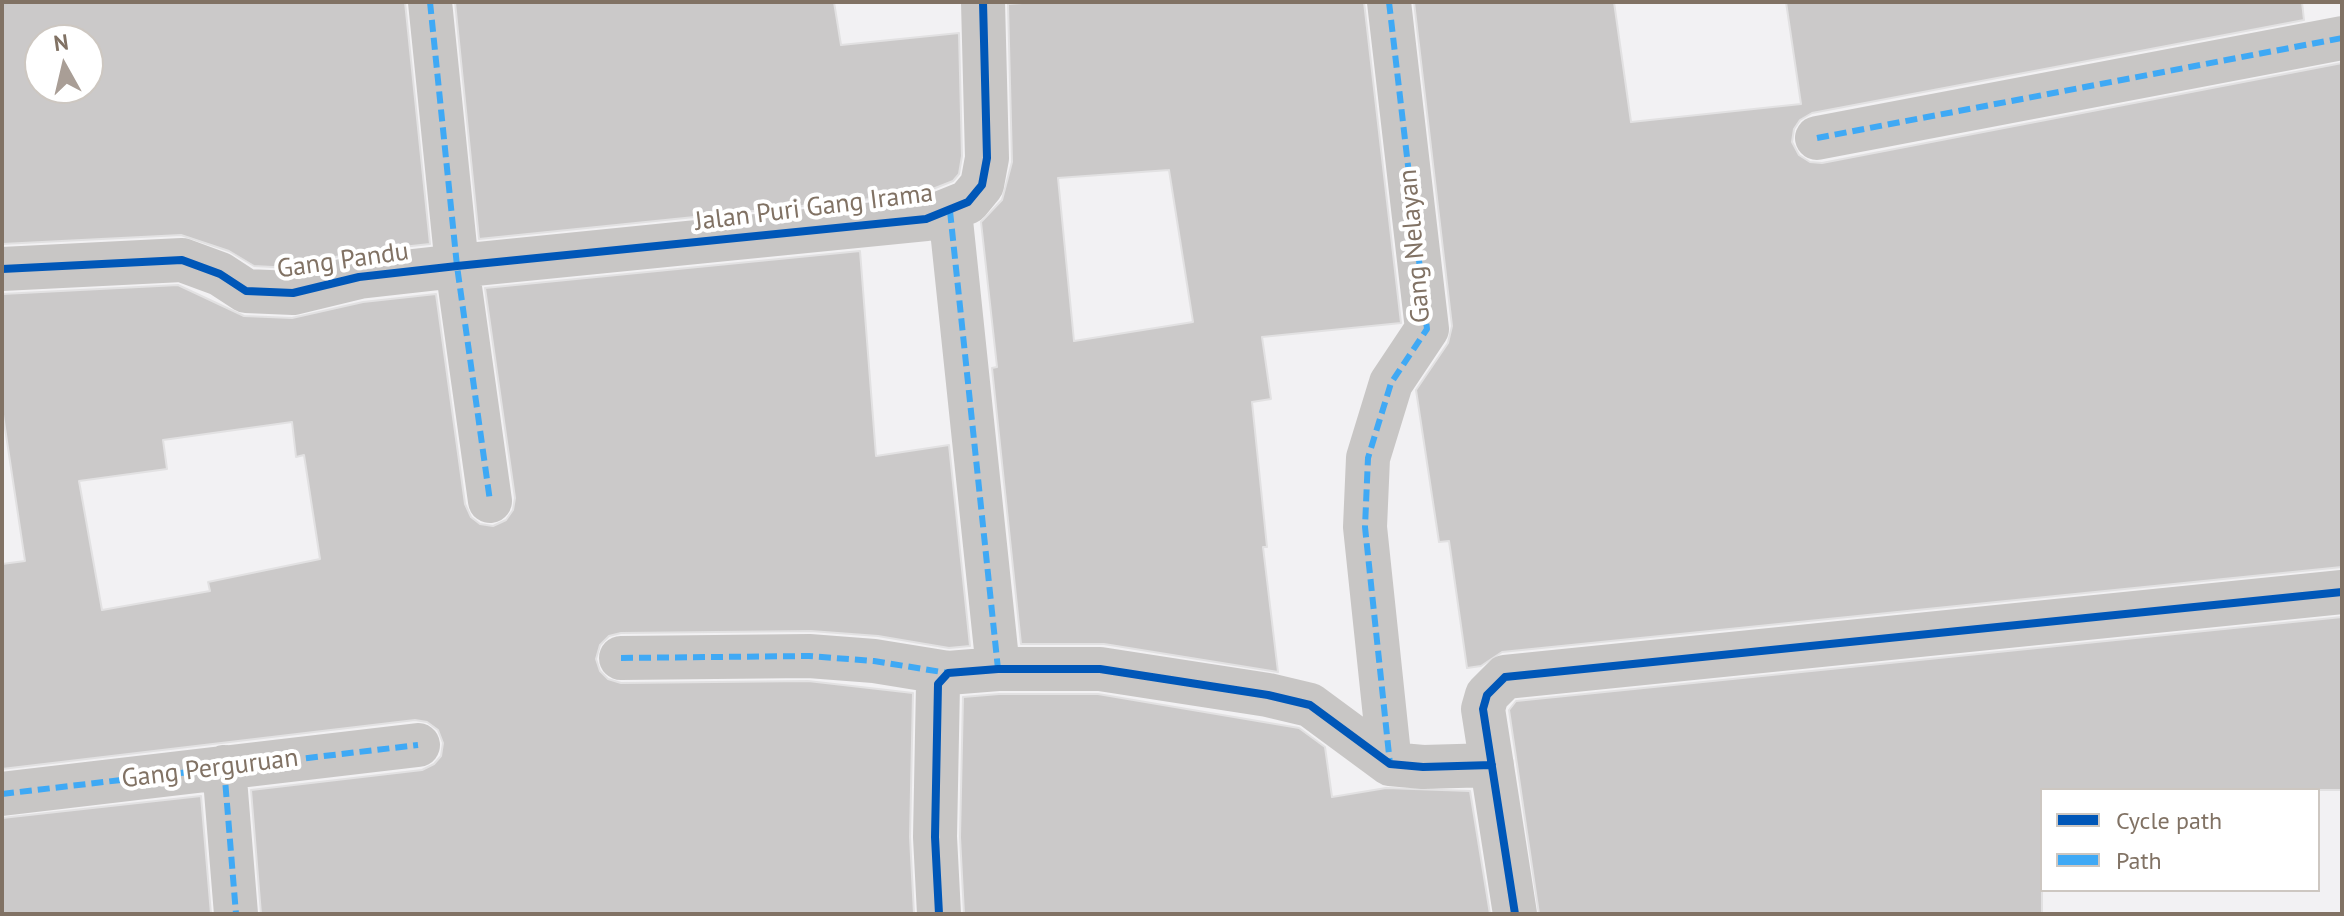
<!DOCTYPE html>
<style>
body{margin:0}
#map{position:relative;width:2344px;height:916px;overflow:hidden;background:#f2f1f3;font-family:"PT Sans",sans-serif}
canvas{display:block}
.frame{position:absolute;inset:0;border:4px solid #817264;pointer-events:none}
.legend{position:absolute;left:2040px;top:788px;width:280px;height:104px;box-sizing:border-box;background:#fff;border:2px solid #cdc7c1;margin:0;padding:10px 14px;list-style:none;font-size:24px;color:#817264}
.legend li{display:flex;align-items:center;gap:16px;height:40px}
.legend b{width:40px;border:2px solid #cdc7c1}
.north{position:absolute;left:24px;top:24px;width:80px;height:80px;box-sizing:border-box;background:#fff;border:2px solid #cdc7c1;border-radius:50%;rotate:352deg;font-size:22px;font-weight:700;line-height:32px;text-align:center;color:#817264}
.north::after{content:'';display:block;margin:auto;width:28px;height:36px;background:#a99e96;clip-path:polygon(50% 0,100% 100%,50% 72%,0 100%)}
</style>
<div id="map">
<canvas width="2344" height="916"></canvas>
<div class="frame"></div>
<ul class="legend">
<li><b style="height:10px;background:#0057b8"></b>Cycle path</li>
<li><b style="height:10px;background:#3fa9f5"></b>Path</li>
</ul>
<div class="north">N</div>
</div>
<script>
const ctx = document.querySelector('canvas').getContext('2d');
ctx.lineJoin = 'round';
function fillPath(path, color) {
  ctx.fillStyle = color;
  ctx.fill(path, 'evenodd');
}
function poly(rows) {
  const path = new Path2D();
  for (const r of rows) {
    path.moveTo(r[0], r[1]);
    for (let i = 2; i < r.length; i += 2) path.lineTo(r[i], r[i + 1]);
  }
  return path;
}
function stroke(path, color, width, dash) {
  ctx.strokeStyle = color;
  ctx.lineWidth = width;
  ctx.lineCap = dash ? 'butt' : 'round';
  ctx.setLineDash(dash || []);
  ctx.stroke(path);
}
function label(font, color, halo, rows, align = 'center') {
  ctx.font = font + ' "PT Sans",sans-serif';
  ctx.lineWidth = 8;
  ctx.setLineDash([]);
  ctx.textBaseline = 'middle';
  ctx.strokeStyle = halo;
  ctx.fillStyle = color;
  for (const [text, x, y, turn = 0] of rows) {
    ctx.save();
    ctx.translate(x, y);
    ctx.rotate((+turn || 0) * Math.PI / 180);
    ctx.textAlign = isNaN(turn) ? turn : align;
    if (halo) ctx.strokeText(text, 0, 0);
    ctx.fillText(text, 0, 0);
    ctx.restore();
  }
}
const building = poly([
 [2,2,405,2,430,244,356,252,291,268,254,266,229,251,181,235,2,244,2,2],
 [40,40,88,40,88,88,40,88,40,40],
 [455,2,834,2,841,45,959,33,962,156,959,174,953,181,920,194,479,239,455,2],
 [1036,2,1364,2,1401,323,1262,337,1271,399,1252,402,1267,547,1263,547,1278,672,1104,644,1021,644,992,368,997,367,981,222,1002,200,1012,162,1008,4,1036,2],
 [1169,170,1193,322,1074,341,1058,178,1169,170],
 [1414,2,1614,2,1631,122,1801,104,1786,2,2302,2,2304,20,1812,113,1800,120,1794,129,1792,142,1799,155,1810,162,1822,163,2342,63,2342,567,1502,652,1481,666,1467,668,1449,541,1439,542,1416,390,1448,343,1452,326,1414,2],
 [860,251,876,456,949,445,970,646,949,648,878,636,811,631,621,633,609,636,600,645,596,659,600,671,608,679,621,683,808,681,913,693,910,837,914,914,261,914,251,790,422,770,434,764,441,756,443,743,438,730,427,722,415,720,2,769,2,564,25,561,2,408,2,294,178,285,244,316,292,318,363,302,436,294,465,504,471,517,480,524,493,526,506,520,513,510,515,498,485,288,860,251],
 [292,422,296,457,304,455,320,559,208,582,210,591,102,610,79,481,167,469,163,440,292,422],
 [2342,617,2342,790,2042,790,2042,914,1539,914,1509,710,1516,701,2342,617],
 [999,694,1098,694,1299,728,1325,747,1332,797,1386,788,1470,791,1490,914,964,914,960,837,963,697,999,694],
 [201,796,211,914,2,914,2,818,201,796]
]);
const minor = poly([
 [430,2,457,266,490,501],
 [1389,2,1427,329,1391,383,1368,458,1365,527,1390,764],
 [1817,138,2342,38],
 [950,211,998,669],
 [2,269,182,260,220,274,246,291,293,293,359,277,457,266,926,219,968,202,982,185,987,158,983,2],
 [621,658,809,656,874,661,948,673],
 [224,767,236,914],
 [2,794,418,745],
 [939,914,935,837,938,684,948,673,998,669,1100,669,1268,695,1310,705,1390,764,1423,767,1492,765],
 [1515,914,1483,709,1487,695,1505,677,2342,592]
]);
const quiet = poly([
 [430,2,457,266,490,501],
 [1389,2,1427,329,1391,383,1368,458,1365,527,1390,764],
 [1817,138,2342,38],
 [950,211,998,669],
 [621,658,809,656,874,661,948,673],
 [224,767,236,914],
 [2,794,418,745]
]);
const cycleway = poly([
 [2,269,182,260,220,274,246,291,293,293,359,277,457,266,926,219,968,202,982,185,987,158,983,2],
 [939,914,935,837,938,684,948,673,998,669,1100,669,1268,695,1310,705,1390,764,1423,767,1492,765],
 [1515,914,1483,709,1487,695,1505,677,2342,592]
]);
const streetNames = [
 ["Jalan Puri Gang Irama",814,208,-7],
 ["Gang Nelayan",1415,246,-95],
 ["Gang Pandu",343,261,-8],
 ["Gang Perguruan",210,769,-7]
];
fillPath(building, '#cbc9c9');
stroke(building, '#e2e1e2', 2);
stroke(minor, '#c8c6c5', 44);
stroke(quiet, '#3fa9f5', 6, [12, 6]);
stroke(cycleway, '#0057b8', 8);
label('26px', '#817264', '#fff', streetNames);
</script>
